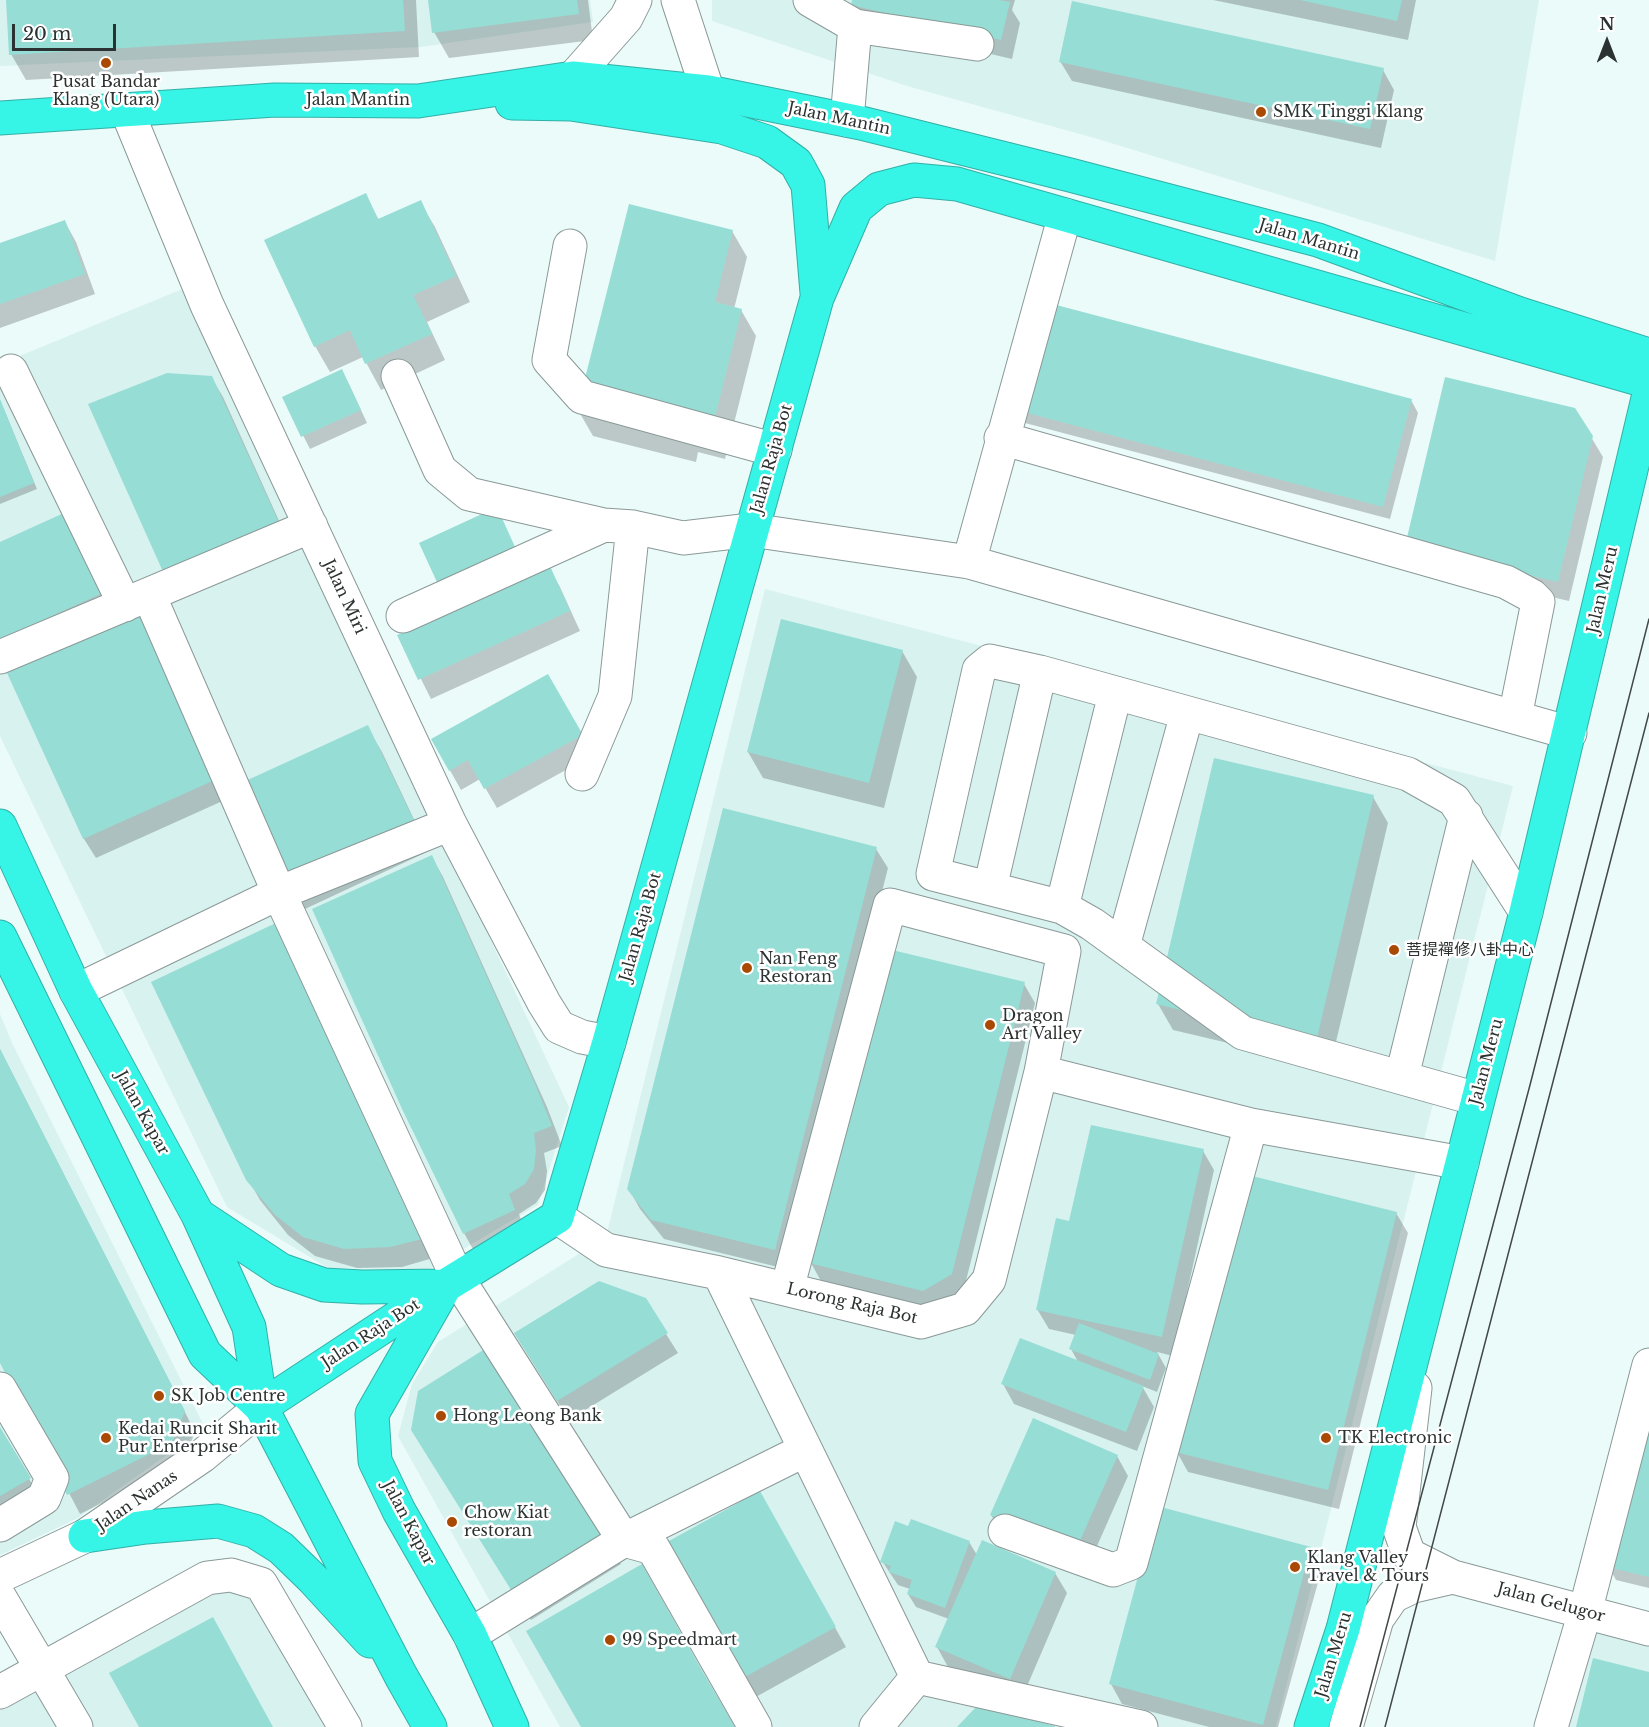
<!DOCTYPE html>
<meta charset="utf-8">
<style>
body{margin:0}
#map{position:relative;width:1649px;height:1727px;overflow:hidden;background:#ebfbf9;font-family:"Libre Baskerville",serif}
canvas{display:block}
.north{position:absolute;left:1577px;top:12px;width:60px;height:60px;-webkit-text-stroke:4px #fff;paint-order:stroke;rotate:0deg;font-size:16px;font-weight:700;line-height:24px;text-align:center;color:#2c3231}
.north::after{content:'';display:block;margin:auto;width:21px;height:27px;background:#2c3231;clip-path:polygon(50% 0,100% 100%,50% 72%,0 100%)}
.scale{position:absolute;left:12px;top:24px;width:104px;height:27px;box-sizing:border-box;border:3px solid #2c3231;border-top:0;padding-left:8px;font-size:18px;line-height:21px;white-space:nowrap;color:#2c3231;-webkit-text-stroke:4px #fff;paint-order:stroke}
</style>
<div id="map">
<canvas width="1649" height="1727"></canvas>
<div class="north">N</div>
<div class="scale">20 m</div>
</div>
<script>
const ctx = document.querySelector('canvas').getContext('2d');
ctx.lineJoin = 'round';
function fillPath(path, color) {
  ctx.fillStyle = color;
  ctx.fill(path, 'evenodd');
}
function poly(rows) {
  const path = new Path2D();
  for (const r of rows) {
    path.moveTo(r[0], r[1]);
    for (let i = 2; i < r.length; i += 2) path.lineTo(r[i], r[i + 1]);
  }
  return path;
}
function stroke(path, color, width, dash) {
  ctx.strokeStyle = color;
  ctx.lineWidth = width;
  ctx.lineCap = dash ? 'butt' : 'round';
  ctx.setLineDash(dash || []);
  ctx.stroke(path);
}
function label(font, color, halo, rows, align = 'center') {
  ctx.font = font + ' "Libre Baskerville","Noto Sans SC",serif';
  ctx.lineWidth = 5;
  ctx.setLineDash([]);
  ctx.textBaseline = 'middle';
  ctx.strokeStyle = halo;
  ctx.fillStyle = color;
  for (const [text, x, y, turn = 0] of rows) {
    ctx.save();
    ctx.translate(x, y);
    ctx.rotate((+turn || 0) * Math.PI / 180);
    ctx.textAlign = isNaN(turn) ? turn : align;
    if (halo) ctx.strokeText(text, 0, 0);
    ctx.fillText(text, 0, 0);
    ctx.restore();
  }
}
const built = poly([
 [0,0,590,0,593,22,421,47,0,66],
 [712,0,1539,0,1495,261,1098,139,907,86,712,21],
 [185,288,569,1107,538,1205,428,1270,328,1268,227,1207,0,736,0,364],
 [765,589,1513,786,1276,1727,560,1727,398,1436,412,1384,438,1342,606,1237],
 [0,1014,13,1045,205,1428,78,1518,0,1555],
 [233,1588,253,1598,328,1727,0,1727,0,1706,209,1590],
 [1592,1627,1649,1642,1649,1727,1561,1727]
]);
const shadow = poly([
 [7,0,416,0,419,57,26,80,11,54],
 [429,0,588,0,593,40,449,58,434,32],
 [853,0,1015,0,1012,10,1020,23,1012,59,863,24,852,4],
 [1213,0,1416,0,1408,40],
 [1060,61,1383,70,1394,90,1381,148,1072,81],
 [365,195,379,220,420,202,435,227,470,302,427,322,445,360,381,390,363,357,330,372,315,346],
 [65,222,76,242,95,294,0,328,0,245],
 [732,231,747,257,734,309,741,310,756,336,725,459,698,452,696,462,593,436,578,410],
 [167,375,211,377,223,397,290,545],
 [349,384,367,423,310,449,284,398],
 [0,400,37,489,0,504],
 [1411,400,1418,413,1390,519,1025,423,1017,410],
 [1591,437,1603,457,1569,601,1418,566],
 [76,509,124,608,0,658,0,544],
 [549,568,560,587,580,631,431,699,399,635],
 [140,614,227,799,96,858,84,839,9,674],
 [902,651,917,677,884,808,763,778,748,752],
 [548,676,593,755,497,808,480,779,461,790,433,740],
 [367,727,382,752,429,851,305,909,243,784],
 [1373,797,1388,823,1330,1067,1173,1030,1158,1004],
 [876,849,888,868,786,1269,664,1239,640,1209,629,1189],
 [432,857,443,877,547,1107,562,1146,544,1153,547,1171,545,1190,536,1203,519,1214,525,1230,475,1253,464,1233],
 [153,982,440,1256,402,1267,357,1268,315,1256,288,1235,260,1200,248,1179],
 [1024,984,1035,1003,963,1293,934,1311,822,1283,811,1263],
 [0,1049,195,1432,183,1463,80,1514,0,1361],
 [1203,1151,1214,1170,1173,1356,1157,1352,1166,1368,1157,1392,1142,1386,1154,1407,1137,1451,1014,1404,1003,1384,1078,1362,1071,1349,1076,1335,1049,1329,1037,1309,1071,1222],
 [1396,1213,1408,1233,1339,1509,1188,1472,1177,1452],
 [666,1334,678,1353,569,1420,527,1353],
 [1649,1399,1649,1588,1616,1580,1609,1567],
 [0,1430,41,1499,0,1523],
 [424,1450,610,1545,621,1564,531,1620],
 [1117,1456,1128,1476,1086,1571,1003,1534,991,1515],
 [759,1493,846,1647,745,1703,658,1549],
 [909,1528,969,1542,977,1555,1055,1573,1067,1593,1022,1698,948,1667,937,1647,949,1619,916,1607,908,1594,910,1589,898,1585,882,1561],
 [1310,1548,1322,1568,1278,1727,1209,1727,1122,1704,1111,1684]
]);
const building = poly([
 [6,0,403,0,405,31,9,55],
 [428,0,577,0,579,14,432,33],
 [852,0,999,0,1010,2,1001,40,851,5],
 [1300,0,1402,0,1397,21],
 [1072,1,1384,68,1370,129,1059,62],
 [366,193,378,219,421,200,456,276,413,295,432,334,365,364,350,330,314,347,264,240],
 [629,204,733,230,715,302,742,309,711,433,577,410],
 [65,220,85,274,0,304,0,243],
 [1045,302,1412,399,1383,507,1016,410],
 [342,369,361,410,301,437,282,397],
 [167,373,212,376,280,525,164,574,88,404],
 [1445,377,1575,408,1593,436,1558,582,1405,546],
 [0,399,34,483,0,497],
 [77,507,114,588,0,639,0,542],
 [497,507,520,558,442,593,419,543],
 [550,566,570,611,418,680,397,635],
 [140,612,217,779,83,839,7,673],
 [781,619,903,650,869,783,747,752],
 [548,674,583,735,484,789,468,760,449,771,431,739],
 [368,725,416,825,288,884,241,783],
 [1214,758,1374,795,1316,1042,1156,1004],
 [723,808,877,847,775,1250,651,1220,627,1189],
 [432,855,536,1086,552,1126,534,1133,536,1150,534,1169,525,1184,509,1194,515,1210,463,1234,403,1111,312,909],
 [280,921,430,1237,390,1247,344,1249,303,1237,275,1215,246,1180,151,982],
 [888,949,1025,982,952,1274,923,1291,809,1263],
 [0,1049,185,1411,172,1443,67,1495,0,1363],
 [1091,1125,1204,1149,1162,1337,1036,1310,1056,1218,1069,1221],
 [1244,1174,1397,1212,1328,1490,1175,1452],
 [599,1281,646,1298,668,1333,557,1401,514,1333],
 [1079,1323,1159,1354,1150,1380,1069,1349],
 [1020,1338,1144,1386,1126,1432,1001,1384],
 [488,1347,611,1544,518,1601,411,1430,418,1391],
 [1649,1397,1649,1577,1607,1567],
 [1033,1418,1118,1455,1075,1552,990,1515],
 [0,1427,31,1478,0,1496],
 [760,1491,836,1627,732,1684,656,1548],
 [1157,1506,1311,1547,1263,1725,1109,1684],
 [911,1519,970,1541,945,1608,907,1594,912,1580,889,1572,891,1566,880,1562,895,1521,908,1526],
 [982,1540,1056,1572,1010,1679,935,1647],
 [642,1564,704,1674,735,1727,581,1727,526,1631],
 [213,1617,273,1727,139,1727,109,1673],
 [1593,1658,1649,1672,1649,1727,1576,1727],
 [978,1705,1055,1726,1055,1727,957,1727]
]);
const minor = poly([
 [678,0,708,92],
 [810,0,855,26,977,44],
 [573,78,626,18,635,0],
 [127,111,207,305,450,824,544,1003,559,1027,582,1037,609,1042],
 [847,120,855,26],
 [570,246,549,360,582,397,775,450],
 [11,371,125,605],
 [398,376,440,470,469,494,604,525,633,527,683,538,751,530,969,562,1570,733],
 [1001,438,1506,582,1532,596,1538,602,1515,717],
 [969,562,1065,215],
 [149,595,279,893,458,1279,624,1540,653,1548,755,1727],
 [403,616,604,525],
 [0,657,311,526],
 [582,774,615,696,633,527],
 [990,888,1040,672],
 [1062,907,1115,694],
 [1123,946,1187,714],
 [76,991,279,893,450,824],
 [1041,1072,1251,1125,1462,1163],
 [1402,1076,1466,816],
 [1477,1099,1243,1033,1092,924,1062,907,933,874,979,670,990,661,1040,672,1408,774,1454,800,1526,912],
 [557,1217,606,1250,719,1273,921,1322,965,1309,989,1280,1041,1072,1064,951,890,905,787,1289],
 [719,1273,917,1677],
 [1415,1388,1399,1527,1409,1555,1453,1577,1649,1629],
 [0,1389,52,1478,44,1498,0,1525],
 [1005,1531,1113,1570,1131,1563,1251,1125],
 [0,1576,85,1536,202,1456,261,1407],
 [0,1598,76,1727],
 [470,1635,624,1540,805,1450],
 [917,1677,1141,1727],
 [0,1692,207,1578,231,1575,261,1584,345,1727],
 [876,1727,917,1677],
 [1346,1727,1377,1619,1393,1596,1414,1586,1453,1577],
 [1551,1727,1585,1612,1649,1365]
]);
const highway = poly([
 [512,103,571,104,722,127,767,142,796,163,808,185,817,293],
 [0,118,275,100,418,101,573,78,708,92,861,123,1070,175,1318,240,1520,314,1649,355],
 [0,826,76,991,198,1215,249,1327,261,1407],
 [0,937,205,1354,261,1407,401,1676,430,1727],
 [198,1215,281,1270,324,1285,362,1287,445,1286],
 [443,1290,372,1414,375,1461,399,1511,470,1635,512,1727],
 [261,1407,445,1286,557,1217,609,1042,817,298,856,208,879,189,914,180,957,184,1649,382],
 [85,1536,146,1527,218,1521,254,1531,281,1548,313,1579,370,1641],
 [1311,1727,1343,1629,1526,912,1649,394]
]);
const tram = poly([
 [1360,1727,1530,1085,1649,619],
 [1385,1727,1649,713]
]);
const markers = [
 [106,63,6,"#aa4902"],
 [1261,112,6,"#aa4902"],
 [1394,950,6,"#aa4902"],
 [747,968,6,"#aa4902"],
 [990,1025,6,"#aa4902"],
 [159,1396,6,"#aa4902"],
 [441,1416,6,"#aa4902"],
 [106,1438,6,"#aa4902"],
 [1326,1438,6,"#aa4902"],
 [452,1522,6,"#aa4902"],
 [1295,1567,6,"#aa4902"],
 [610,1640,6,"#aa4902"]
];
const poiNames = [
 ["Pusat Bandar",106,82,"center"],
 ["Klang (Utara)",106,100,"center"],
 ["SMK Tinggi Klang",1273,112],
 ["菩提禪修八卦中心",1406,950],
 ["Nan Feng",759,959],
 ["Restoran",759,977],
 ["Dragon",1002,1016],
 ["Art Valley",1002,1034],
 ["SK Job Centre",171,1396],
 ["Hong Leong Bank",453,1416],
 ["Kedai Runcit Sharit",118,1429],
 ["Pur Enterprise",118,1447],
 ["TK Electronic",1338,1438],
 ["Chow Kiat",464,1513],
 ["restoran",464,1531],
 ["Klang Valley",1307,1558],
 ["Travel & Tours",1307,1576],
 ["99 Speedmart",622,1640]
];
const streetNames = [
 ["Jalan Mantin",358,100],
 ["Jalan Mantin",839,119,12],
 ["Jalan Mantin",1309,240,17],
 ["Jalan Raja Bot",772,459,-74],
 ["Jalan Meru",1603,590,-77],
 ["Jalan Miri",344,597,65],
 ["Jalan Raja Bot",641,927,-74],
 ["Jalan Meru",1487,1062,-75],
 ["Jalan Kapar",142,1113,61],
 ["Lorong Raja Bot",852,1304,13],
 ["Jalan Raja Bot",371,1334,-33],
 ["Jalan Nanas",137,1501,-34],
 ["Jalan Kapar",408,1523,62],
 ["Jalan Gelugor",1551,1603,15],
 ["Jalan Meru",1334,1655,-73]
];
fillPath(built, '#d8f2ef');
fillPath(shadow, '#0003');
fillPath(building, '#96ddd5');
stroke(minor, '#8a9997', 35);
stroke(highway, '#32b0a7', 35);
stroke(minor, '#fff', 33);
stroke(highway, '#36f4e6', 33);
stroke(tram, '#414847', 1.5);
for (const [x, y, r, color] of markers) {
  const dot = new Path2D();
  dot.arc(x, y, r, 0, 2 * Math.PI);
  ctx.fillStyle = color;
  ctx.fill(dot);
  stroke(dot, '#fff', 2);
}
label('16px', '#2c3231', '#fff', poiNames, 'left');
label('16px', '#2c3231', '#fff', streetNames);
</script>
